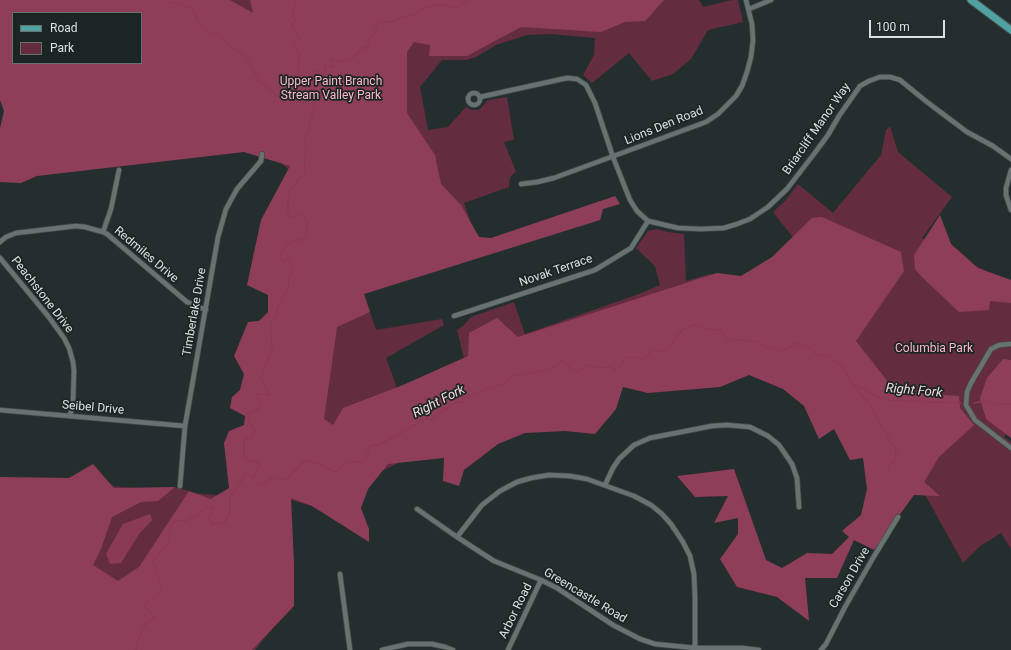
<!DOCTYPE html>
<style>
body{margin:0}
#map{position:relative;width:1011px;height:650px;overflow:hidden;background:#252e2e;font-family:Roboto,sans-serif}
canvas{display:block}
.legend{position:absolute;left:12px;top:12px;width:130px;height:52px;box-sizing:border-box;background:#1b2524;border:1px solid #687070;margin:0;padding:5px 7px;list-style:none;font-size:12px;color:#dbe1e1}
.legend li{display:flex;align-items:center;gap:8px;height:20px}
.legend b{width:20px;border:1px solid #687070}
.scale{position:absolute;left:869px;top:20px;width:76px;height:18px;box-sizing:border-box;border:2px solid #dbe1e1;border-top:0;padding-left:5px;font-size:12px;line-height:14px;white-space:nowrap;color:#dbe1e1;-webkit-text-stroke:3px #1b2524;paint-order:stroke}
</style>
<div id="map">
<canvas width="1011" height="650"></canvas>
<ul class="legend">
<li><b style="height:5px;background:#50a2a2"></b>Road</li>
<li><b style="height:11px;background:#632d3f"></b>Park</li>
</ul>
<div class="scale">100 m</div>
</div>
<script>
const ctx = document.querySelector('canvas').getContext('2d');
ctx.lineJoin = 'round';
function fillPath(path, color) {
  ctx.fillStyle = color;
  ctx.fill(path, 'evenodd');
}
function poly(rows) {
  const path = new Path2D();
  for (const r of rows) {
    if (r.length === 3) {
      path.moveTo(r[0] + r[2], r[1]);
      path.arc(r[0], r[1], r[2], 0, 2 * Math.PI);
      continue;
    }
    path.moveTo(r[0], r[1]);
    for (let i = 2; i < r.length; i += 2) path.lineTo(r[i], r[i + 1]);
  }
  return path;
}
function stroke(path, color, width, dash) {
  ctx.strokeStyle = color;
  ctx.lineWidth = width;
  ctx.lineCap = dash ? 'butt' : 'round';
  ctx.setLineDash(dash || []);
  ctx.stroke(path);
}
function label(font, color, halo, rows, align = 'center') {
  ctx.font = font + ' Roboto,sans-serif';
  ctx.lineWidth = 3.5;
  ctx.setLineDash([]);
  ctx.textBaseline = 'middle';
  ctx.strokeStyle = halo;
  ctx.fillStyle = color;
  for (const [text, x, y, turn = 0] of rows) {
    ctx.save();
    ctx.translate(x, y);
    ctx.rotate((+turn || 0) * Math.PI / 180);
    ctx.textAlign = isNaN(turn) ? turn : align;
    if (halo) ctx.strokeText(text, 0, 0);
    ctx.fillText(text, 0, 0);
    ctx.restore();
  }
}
const green = poly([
 [85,0,699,0,703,7,732,0,738,0,743,22,708,30,691,59,673,74,652,81,629,53,592,83,583,75,594,55,595,38,551,34,527,35,496,45,476,57,467,60,442,60,420,87,428,130,448,127,466,107,471,110,478,110,481,108,487,101,490,100,507,97,514,140,504,142,516,172,513,174,510,178,509,187,464,203,481,253,364,294,376,330,442,319,444,325,386,358,398,391,464,358,457,330,463,326,468,320,471,317,514,302,525,334,639,294,660,285,655,266,636,248,648,231,656,229,668,232,684,234,686,281,710,274,739,278,767,263,795,240,773,212,785,201,798,184,833,213,881,155,886,130,890,126,898,152,952,197,922,238,1011,284,1011,427,1004,437,1011,442,1011,549,1001,533,980,546,963,563,913,473,866,382,718,360,530,398,323,500,322,509,291,500,293,603,255,650,0,650,0,477,170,491,175,487,189,491,188,493,291,500,286,252,325,201,281,163,169,88,141,13]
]);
const forest = poly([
 [0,0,230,0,253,13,250,0,664,0,645,21,625,22,601,32,521,27,467,56,429,56,430,45,414,42,407,52,407,113,435,155,441,184,461,205,479,237,491,238,615,196,620,204,603,209,600,220,364,294,370,312,337,327,324,419,333,425,343,408,403,385,468,356,469,333,497,318,518,337,717,273,741,276,772,257,812,218,822,217,901,252,904,271,856,341,896,392,959,396,960,408,974,425,939,457,924,482,940,496,914,495,874,550,854,540,837,578,805,578,809,621,777,597,737,587,720,559,738,534,738,518,714,523,728,496,695,497,677,476,734,469,766,560,782,568,807,553,832,554,849,537,842,531,861,515,867,489,863,458,850,460,834,429,819,439,804,406,783,389,749,375,720,387,648,393,623,387,616,409,595,434,565,431,525,433,498,444,464,470,459,486,443,481,444,458,388,464,368,489,361,508,369,529,369,542,312,506,291,498,294,564,294,606,252,650,0,650,0,477,69,478,93,464,114,488,175,487,158,501,141,502,112,517,101,549,93,565,118,581,139,567,189,491,211,499,229,488,224,443,229,431,244,425,245,416,230,408,232,397,240,390,244,374,234,356,248,322,259,321,268,312,268,295,247,285,261,220,290,166,244,152,37,176,21,183,0,182,0,128,4,111,0,100],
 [13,13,141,13,141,63,13,63],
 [940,215,951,244,978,268,1011,280,1011,303,990,301,989,310,959,312,922,277,915,269,914,255],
 [1003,359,1011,360,1011,438,986,419,980,398,987,378]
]);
const water = poly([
 [150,514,152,520,139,534,121,563,110,564,106,554,123,524]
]);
const stream = poly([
 [295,0,295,2,294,10,292,17,296,20,291,27,297,34,299,39,293,44,296,48,299,55,298,69,300,81,305,83,309,78,311,72,314,71,319,73],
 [172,2,193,9,197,20,205,28,212,34,218,34,228,43,234,49,245,56,259,81,271,90,276,96,283,94,289,96,293,100,296,97,300,100,303,96,310,93,315,93],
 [852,385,872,407,882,428,889,435,885,439,892,442,896,449,895,462,889,464,888,471],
 [974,403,984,401,998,404,1011,404],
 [253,478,259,467,258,462,253,461,250,462,244,455,244,440,251,437,255,431,249,422,248,413,261,407,256,394,270,395,261,377,272,349,271,323,276,316,278,307,282,298,288,290,289,277,293,269,289,259,285,261,281,260,280,253,292,241,300,240,306,237,307,230,307,222,303,215,299,213,295,217,290,217,288,212,288,197,291,189,296,185,297,180,301,178,306,172,304,166,306,151,305,139,310,130,309,125,314,108,315,93,314,84,317,75,319,73,325,74,326,71,324,66,329,67,333,66,331,60,335,60,340,62,351,59,364,47,370,48,368,40,374,34,378,24,384,22,391,22,400,18,410,15,416,15,419,10,435,5,445,5,457,8,462,3,469,0],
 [136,650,137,643,144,626,155,617,143,605,162,591,153,561,169,543,170,527,176,520,185,521,199,514,206,507,214,508,209,518,212,524,224,523,230,513,230,497,245,475,248,474,253,478,260,485,272,478,286,480,305,460,319,464,335,472,348,462,364,462,372,445,379,445,411,427,425,419,432,419,456,402,462,402,465,397,505,383,512,375,521,375,546,370,557,366,562,359,567,365,576,372,588,365,601,368,610,367,615,370,621,366,624,358,635,357,644,360,651,350,664,351,669,349,677,336,683,329,694,325,708,329,721,330,727,341,736,340,757,341,765,347,783,351,796,343,809,347,817,355,829,356,843,367,851,383,885,400,961,403]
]);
const minor = poly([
 [749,9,771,0],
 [474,99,6],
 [480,97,567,78,577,79,586,85,595,103,613,157,630,200,637,211,648,221,678,228,701,229,724,228,737,224,750,219,768,207,787,189,814,154,828,135,839,116,860,86,869,81,880,77,890,77,900,80,927,102,967,132,993,146,1011,159],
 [1011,170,1006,188,1006,195,1011,210],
 [521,184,537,182,554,178,706,122,718,114,736,96,742,86,747,72,751,57,753,40,752,24,746,0],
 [103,232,111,209,119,170],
 [0,242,6,237,16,233,76,226,85,227,103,232,107,234,187,302,206,310],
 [0,258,48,316,64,338,69,348,73,362,74,371,73,403,70,416],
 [454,316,595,270,631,248,648,221],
 [1011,344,999,345,991,349,971,383,967,392,966,405,975,420,1011,448],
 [0,410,185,426],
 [605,485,613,468,619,459,634,445,650,438,712,426,727,425,750,427,768,436,779,445,792,464,797,478,799,507],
 [180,486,185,426,218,237,226,209,237,189,261,161,262,154],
 [417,509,457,537,494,561,541,580,557,588,613,625,640,639,655,644,695,648,742,648,759,650],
 [457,537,482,505,500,491,517,482,531,478,549,475,570,476,587,479,634,496,651,505,662,514,671,524,683,542,690,556,694,574,695,598,695,648],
 [340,574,350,650],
 [382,650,408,644,432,644,445,647,453,650],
 [508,650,541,580],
 [821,650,826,644,845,607,873,558,898,517]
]);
const primary = poly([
 [971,0,1011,30]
]);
const parkNames = [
 ["Upper Paint Branch",331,82],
 ["Stream Valley Park",331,96],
 ["Columbia Park",934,349]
];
const streetNames = [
 ["Lions Den Road",664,126,-22],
 ["Briarcliff Manor Way",817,129,-55],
 ["Redmiles Drive",146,255,40],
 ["Novak Terrace",556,271,-19],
 ["Peachstone Drive",42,295,52],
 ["Timberlake Drive",195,312,-80],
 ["Seibel Drive",93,408,5],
 ["Carson Drive",850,578,-60],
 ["Greencastle Road",585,596,31],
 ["Arbor Road",516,611,-64]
];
const waterNames = [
 ["Right Fork",914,391,5],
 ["Right Fork",439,402,-27]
];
fillPath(green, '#632d3f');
fillPath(forest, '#8f3e5a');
fillPath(water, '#8b3a56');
stroke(stream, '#8b3a56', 1.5);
stroke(minor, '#434c4b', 6);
stroke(primary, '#434c4b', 9);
stroke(minor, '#677271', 4.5);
stroke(primary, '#50a2a2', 7);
label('12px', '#fdb6ca', '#1b2524', parkNames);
label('12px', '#dbe1e1', '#1b2524', streetNames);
label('italic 13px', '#f3dae0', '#1b2524', waterNames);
</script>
